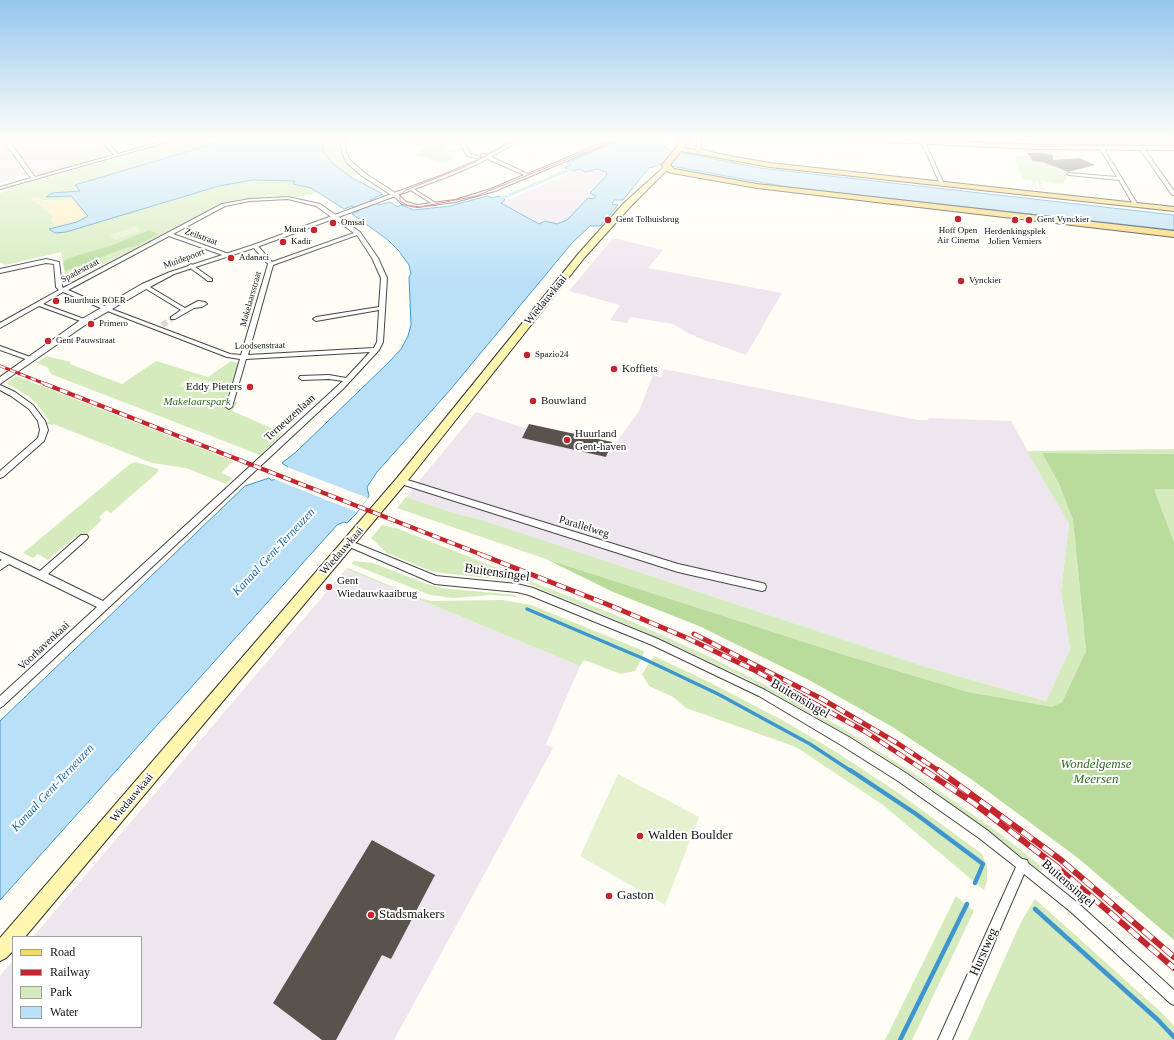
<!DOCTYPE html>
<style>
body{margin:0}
#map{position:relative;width:1174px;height:1040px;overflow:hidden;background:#fffdf5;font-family:"Times New Roman",serif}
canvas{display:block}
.legend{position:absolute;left:12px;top:936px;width:130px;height:92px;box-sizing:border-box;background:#fff;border:1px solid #a0a0a0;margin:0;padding:5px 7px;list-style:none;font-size:12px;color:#111}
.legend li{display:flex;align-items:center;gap:8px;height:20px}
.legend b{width:20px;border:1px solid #a0a0a0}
</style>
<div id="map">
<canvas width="1174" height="1040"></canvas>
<ul class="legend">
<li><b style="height:5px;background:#f9d66b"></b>Road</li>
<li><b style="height:5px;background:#c4262e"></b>Railway</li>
<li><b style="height:11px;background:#d5ebbd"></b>Park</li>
<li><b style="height:11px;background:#b9e0f7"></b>Water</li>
</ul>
</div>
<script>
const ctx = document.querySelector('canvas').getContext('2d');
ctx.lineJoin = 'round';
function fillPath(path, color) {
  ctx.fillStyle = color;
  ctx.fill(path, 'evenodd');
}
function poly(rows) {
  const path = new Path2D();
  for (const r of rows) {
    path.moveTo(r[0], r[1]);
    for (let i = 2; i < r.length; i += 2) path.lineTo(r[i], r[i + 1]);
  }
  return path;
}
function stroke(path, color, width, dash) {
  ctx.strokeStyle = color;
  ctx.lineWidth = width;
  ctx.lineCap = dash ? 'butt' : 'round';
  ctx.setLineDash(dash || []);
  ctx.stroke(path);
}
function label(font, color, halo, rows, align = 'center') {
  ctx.font = font + ' "Times New Roman",serif';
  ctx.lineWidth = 4;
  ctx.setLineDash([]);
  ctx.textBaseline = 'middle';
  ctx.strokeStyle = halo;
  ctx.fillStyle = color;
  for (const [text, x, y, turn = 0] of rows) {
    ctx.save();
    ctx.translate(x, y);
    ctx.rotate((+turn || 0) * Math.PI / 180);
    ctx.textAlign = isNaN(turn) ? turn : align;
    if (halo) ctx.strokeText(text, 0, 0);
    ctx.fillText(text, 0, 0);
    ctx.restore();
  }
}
const industrial = poly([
 [0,138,164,138,143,144,140,142,113,140,110,142,120,150,0,183],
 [579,169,586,172,600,170,607,175,591,193,597,195,593,199,588,199,567,220,557,224,546,221,539,224,501,203],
 [613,238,663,250,648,268,782,293,746,355,696,337,696,336,690,334,673,324,630,317,627,323,610,320,620,305,569,291],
 [664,369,918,420,929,420,928,418,1011,421,1069,524,1061,591,1070,649,1046,701,923,666,482,520,454,513,406,497,476,412,527,429,523,438,606,457,639,411,653,375,661,377],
 [346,569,580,666,546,744,553,748,394,1040,0,1040,0,976,13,960,13,1027,141,1027,141,937,33,937]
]);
const green = poly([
 [187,138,233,138,76,185,80,191,52,193,46,197,72,197,62,201,42,200,36,202,53,216,51,219,55,227,49,229,55,233,66,232,192,192,235,183,272,180,296,181,293,184,307,186,319,193,297,197,272,195,225,202,71,281,66,280,61,252,6,265,0,263,0,193,18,186],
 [323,138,338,138,337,149,345,160,360,174,351,177,332,163,323,151],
 [913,138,963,138,1018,141,1012,144,999,144,914,140],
 [439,140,438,141,449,143,458,142,459,145,444,147,446,150,461,148,463,151,448,152,454,158,447,162,449,163,446,164,416,155,425,146,407,145,408,142],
 [1044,141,1157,141,1165,146,1050,146],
 [105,150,108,152,107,156,102,158,46,174,37,174,33,171,37,172,70,163,68,160],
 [1025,150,1061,151,1070,159,1063,159,1054,167,1069,173,1063,184,1041,181,1043,189,1039,188,1038,181,1035,181,1038,190,1036,190,1032,180,1023,179,1016,163,1016,156,1029,156],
 [693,153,737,162,743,162,741,165,684,154],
 [675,166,755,182,772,185,680,170],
 [46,356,71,362,70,364,122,384,156,361,208,377,231,361,238,363,225,403,238,402,232,411,283,433,260,455,51,374,47,367,37,363],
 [16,376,233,461,221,473,233,478,226,484,186,468,152,463,56,425,46,424,45,423,49,421,37,404,25,394,7,383],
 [1174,449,1174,454,1042,453,1059,484,1073,520,1086,651,1062,702,1052,708,968,692,848,656,546,559,397,508,406,497,454,513,482,520,923,666,1046,701,1070,649,1061,591,1069,524,1027,451],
 [136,462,158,469,158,472,111,513,106,510,99,517,102,520,81,539,75,537,48,560,38,554,33,558,23,553,130,464],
 [1154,489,1174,489,1174,542],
 [382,525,399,529,633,622,710,657,775,690,837,725,915,774,999,833,1046,870,1039,870,925,784,862,743,751,681,659,638,524,582,433,572,387,553,371,538],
 [353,561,373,563,427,584,441,588,516,595,516,597,492,595,453,598,430,595,352,564],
 [348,568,419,598,432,601,502,600,531,605,644,651,642,658,635,671,621,674,584,660,580,666,346,569],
 [654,656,705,680,782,720,833,750,900,794,982,854,987,867,987,881,984,890,883,805,796,747,686,708,673,697,649,686,642,674],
 [956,896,974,911,912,1040,885,1040],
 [1035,899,1162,1013,1174,1026,1174,1040,968,1040,1022,920]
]);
const forest = poly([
 [149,230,158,234,134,247,128,247,65,271,63,262,69,258,113,245],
 [1042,453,1174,454,1174,489,1154,489,1174,542,1174,940,1078,858,971,779,891,726,809,680,699,626,613,592,546,559,848,656,968,692,1052,707,1062,702,1086,651,1073,520,1059,484]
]);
const sand = poly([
 [34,197,45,201,57,202,72,197,88,216,77,222,55,227,51,219,53,216,36,202,30,200]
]);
const pitch = poly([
 [136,226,141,231,114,240,110,235],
 [192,376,217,384,205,394,179,386],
 [618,774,699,817,665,905,580,856]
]);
const water = poly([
 [233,138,323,138,323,151,332,163,351,177,383,194,370,200,379,205,390,202,398,207,401,205,414,210,450,206,487,196,493,198,497,196,503,198,505,200,501,203,539,224,545,221,557,224,567,220,588,198,593,199,596,196,590,193,607,175,606,172,597,169,586,172,579,169,573,171,565,168,571,165,567,163,618,141,629,140,649,141,657,139,664,140,664,147,671,151,760,168,1174,215,1174,230,787,187,660,164,657,166,649,168,623,200,614,200,612,204,618,205,600,226,590,226,572,243,450,390,377,472,367,487,369,496,356,514,347,523,344,522,337,525,0,900,0,721,245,486,269,478,271,480,274,480,288,467,282,463,296,452,389,362,401,349,408,336,411,325,409,277,411,274,409,265,399,251,388,240,352,214,359,211,352,206,344,209,311,188,293,184,295,181,253,180,219,186,66,232,55,233,49,229,77,222,88,216,71,196,46,197,52,193,80,191,75,185,233,138]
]);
const pier = poly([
 [287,467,368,498,357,512,274,479]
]);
const streamFar1 = poly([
 [527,609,642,658,718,694,810,744,851,771]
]);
const stream = poly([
 [850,770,916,814,983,864,975,883],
 [1035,909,1158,1020,1174,1037],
 [900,1040,967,904]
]);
const canal = poly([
 [585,161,588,163,587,164,492,204,487,203,585,161]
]);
const building = poly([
 [1027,153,1042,153,1053,155,1053,160,1080,158,1095,165,1068,172,1043,162,1033,161],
 [529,424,612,442,606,457,522,438],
 [372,840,435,875,391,959,382,955,336,1040,322,1040,273,1003]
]);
const minorTunnel = poly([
 [162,325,173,318]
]);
const pedestrian = poly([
 [412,189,414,189,437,204,434,205,412,191,412,189]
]);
const minor = poly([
 [0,138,9,141,35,177,114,155,99,138,104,138,118,154,173,138,181,138,0,189,0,187,31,178,5,143,0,141,0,138],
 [340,138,344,138,346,153,351,161,366,174,400,196,406,202,417,205,455,200,491,189,524,175,481,156,481,154,485,154,528,174,615,138,621,138,495,191,455,202,417,207,402,204,396,198,362,176,347,163,342,153,340,138],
 [457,138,461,138,471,154,480,157,480,159,467,156,457,138],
 [698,138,702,138,700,149,723,155,721,156,696,151,698,138],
 [1025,138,1030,138,1030,139,1028,140,1025,138],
 [1169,138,1174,138,1174,141,1171,141,1169,138],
 [921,141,925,142,944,184,944,185,940,184,921,141],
 [1101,146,1103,147,1138,205,1138,206,1134,206,1119,180,1069,175,1067,174,1069,173,1117,177,1099,147,1101,146],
 [1139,147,1143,147,1174,191,1174,195,1172,195,1139,148,1139,147],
 [288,197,320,204,360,232,378,258,387,278,383,342,379,350,343,389,3,706,0,708,0,696,97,607,9,564,0,570,0,561,2,560,0,559,0,552,40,571,81,535,87,535,88,537,87,539,48,574,103,601,343,381,329,379,302,380,299,378,300,376,329,375,346,378,370,352,246,359,232,407,229,409,226,407,240,359,227,357,110,312,63,292,43,304,87,320,87,322,83,322,39,306,0,328,0,323,59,290,56,287,54,264,46,263,0,273,0,269,46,259,59,262,62,286,63,288,222,204,250,199,288,197],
 [288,199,316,206,354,233,272,262,257,245,253,245,253,247,268,264,241,355,230,354,114,310,68,290,169,236,225,256,229,256,229,254,173,234,225,206,250,201,288,199],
 [357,235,372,258,381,278,379,307,316,317,313,319,316,321,379,310,377,342,374,348,248,355,273,265,357,235],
 [191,264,212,279,212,281,208,281,189,267,188,266,191,264],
 [145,284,185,308,198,301,205,302,207,304,202,307,194,308,175,319,171,319,171,317,181,310,143,287,142,286,145,284],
 [0,346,33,358,34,359,31,361,0,350,0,346],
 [0,385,15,392,33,405,45,421,48,430,44,441,3,477,0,478,0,471,38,438,40,430,38,421,29,409,11,396,0,390,0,385],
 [401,478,678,564,762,583,765,584,766,587,765,590,762,591,678,572,398,483,397,481,398,479,401,478],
 [348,540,436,576,517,584,533,588,658,639,765,690,849,737,906,773,987,830,1022,859,1027,860,1028,863,1079,904,1174,990,1174,1005,1170,1003,1071,912,1024,874,952,1040,938,1040,1016,867,979,838,898,781,841,745,759,696,652,645,529,595,517,592,435,584,345,545,344,543,345,541,348,540]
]);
const tertiary = poly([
 [517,138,524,138,480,163,447,177,257,247,174,274,148,288,88,323,0,384,0,377,82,319,142,284,170,272,253,245,443,175,476,161,517,138]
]);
const secondary = poly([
 [842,138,892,138,1035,145,1174,146,1174,150,1035,149,845,140,842,138],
 [664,167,669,168,630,207,585,257,405,484,25,937,13,937,13,951,6,958,0,961,0,938,397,478,579,253,624,203,664,167]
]);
const primary = poly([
 [684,138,691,138,684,148,770,163,1174,207,1174,211,770,167,681,151,670,165,674,169,757,184,1174,231,1174,237,757,188,672,173,663,170,662,165,684,138]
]);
const tram = poly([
 [519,138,467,166,406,190,400,195,400,201,407,205,420,207,476,196,620,138],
 [887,138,1016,144,1174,146]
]);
const railFar3 = poly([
 [0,366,48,385]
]);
const railFar2 = poly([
 [45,384,485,556]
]);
const railFar1 = poly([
 [482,555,609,605,687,638,756,671,866,732,925,771],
 [694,634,822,699,897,743,939,771]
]);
const rail = poly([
 [924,770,975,804,1056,866,1174,968],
 [938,770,1061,860,1174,957]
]);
const markers = [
 [958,219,4,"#c4262e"],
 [608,220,4,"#c4262e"],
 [1015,220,4,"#c4262e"],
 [1029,220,4,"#c4262e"],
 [333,223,4,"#c4262e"],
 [314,230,4,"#c4262e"],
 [283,242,4,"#c4262e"],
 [231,258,4,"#c4262e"],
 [961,281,4,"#c4262e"],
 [56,301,4,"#c4262e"],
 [91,324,4,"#c4262e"],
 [48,341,4,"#c4262e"],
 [527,355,4,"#c4262e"],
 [614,369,4,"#c4262e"],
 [250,387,4,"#c4262e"],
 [533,401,4,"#c4262e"],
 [567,440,4,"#c4262e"],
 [329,587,4,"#c4262e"],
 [640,836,4,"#c4262e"],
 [609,896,4,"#c4262e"],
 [371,915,4,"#c4262e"]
];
const farPoinames = [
 ["Gent Tolhuisbrug",616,220],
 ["Gent Vynckier",1037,220],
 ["Omsai",341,223],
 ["Murat",306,230,"right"],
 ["Hoff Open",958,231,"center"],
 ["Air Cinema",958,241,"center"],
 ["Herdenkingsplek",1015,232,"center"],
 ["Jolien Verniers",1015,242,"center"],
 ["Kadir",291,242],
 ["Adanaci",239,258],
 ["Vynckier",969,281],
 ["Buurthuis ROER",64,301],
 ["Primero",99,324],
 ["Gent Pauwstraat",56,341],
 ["Spazio24",535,355]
];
const farStreetnames = [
 ["Zeilstraat",201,237,20],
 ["Muidepoort",184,259,-20],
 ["Spadestraat",80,271,-28],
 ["Makelaarsstraat",251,299,-74],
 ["Loodsenstraat",260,346,-1]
];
const streetNames = [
 ["Wiedauwkaai",546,300,-51],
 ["Terneuzenlaan",290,418,-42],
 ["Parallelweg",584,527,17],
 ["Wiedauwkaai",342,551,-49],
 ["Voorhavenkaai",44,646,-43],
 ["Wiedauwkaai",132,798,-50]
];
const poiNames = [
 ["Koffiets",622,369],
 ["Eddy Pieters",242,387,"right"],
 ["Bouwland",541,401],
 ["Huurland",575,434],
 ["Gent-haven",575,447],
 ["Gent",337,581],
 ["Wiedauwkaaibrug",337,594]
];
const parkNames = [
 ["Makelaarspark",197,402]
];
const waterNames = [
 ["Kanaal Gent-Terneuzen",274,552,-47],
 ["Kanaal Gent-Terneuzen",53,788,-47]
];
const nearStreetnames = [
 ["Buitensingel",497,573,8],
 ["Buitensingel",800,699,30],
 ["Buitensingel",1068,884,41],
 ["Hurstweg",984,952,-66]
];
const nearParknames = [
 ["Wondelgemse",1096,765],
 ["Meersen",1096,780]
];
const nearPoinames = [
 ["Walden Boulder",648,836],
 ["Gaston",617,896],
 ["Stadsmakers",379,915]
];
fillPath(industrial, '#eee6ef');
fillPath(green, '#d5ebbd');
fillPath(forest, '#b9dc9c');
fillPath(sand, '#fbeec1');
fillPath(pitch, '#e6f2cf');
fillPath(water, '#b9e0f7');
stroke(water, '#3f96cf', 1);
fillPath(pier, '#fffdf5');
stroke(streamFar1, '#3f96cf', 3.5);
stroke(stream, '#3f96cf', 4.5);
fillPath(canal, '#b9e0f7');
fillPath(building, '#5a524d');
stroke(minorTunnel, '#dbdad3', 6, [6, 3]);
stroke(pedestrian, '#444', 2);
stroke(minor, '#444', 2);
stroke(tertiary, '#444', 2);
stroke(secondary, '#333', 2);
stroke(primary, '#222', 2);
fillPath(pedestrian, '#fff');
fillPath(minor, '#fff');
fillPath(tertiary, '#fff');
fillPath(secondary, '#fff6b0');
fillPath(primary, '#f9d66b');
stroke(tram, '#c4262e', 1);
stroke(railFar3, '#c4262e', 3);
stroke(railFar2, '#c4262e', 4.5);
stroke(railFar1, '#c4262e', 5);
stroke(rail, '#c4262e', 6);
stroke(railFar3, '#fff', 2, [5.5]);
stroke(railFar2, '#fff', 3, [8]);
stroke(railFar1, '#fff', 3.5, [10]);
stroke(rail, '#fff', 4.5, [13]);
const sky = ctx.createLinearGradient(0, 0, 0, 284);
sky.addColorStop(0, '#95c6ee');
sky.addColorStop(0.49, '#fffefa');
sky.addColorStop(1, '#fffefa00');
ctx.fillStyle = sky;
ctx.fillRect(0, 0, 1174, 284);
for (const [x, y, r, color] of markers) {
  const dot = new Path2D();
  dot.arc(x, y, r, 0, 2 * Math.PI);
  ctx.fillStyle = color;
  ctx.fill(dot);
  stroke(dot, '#fff', 1.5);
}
label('9px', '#111', '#fff', farPoinames, 'left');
label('9px', '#111', '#fff', farStreetnames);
label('11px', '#111', '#fff', streetNames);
label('11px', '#111', '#fff', poiNames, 'left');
label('italic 11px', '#2f6b1f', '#fff', parkNames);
label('italic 12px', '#1768a6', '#fff', waterNames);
label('13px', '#111', '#fff', nearStreetnames);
label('italic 13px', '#2f6b1f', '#fff', nearParknames);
label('13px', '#111', '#fff', nearPoinames, 'left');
</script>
